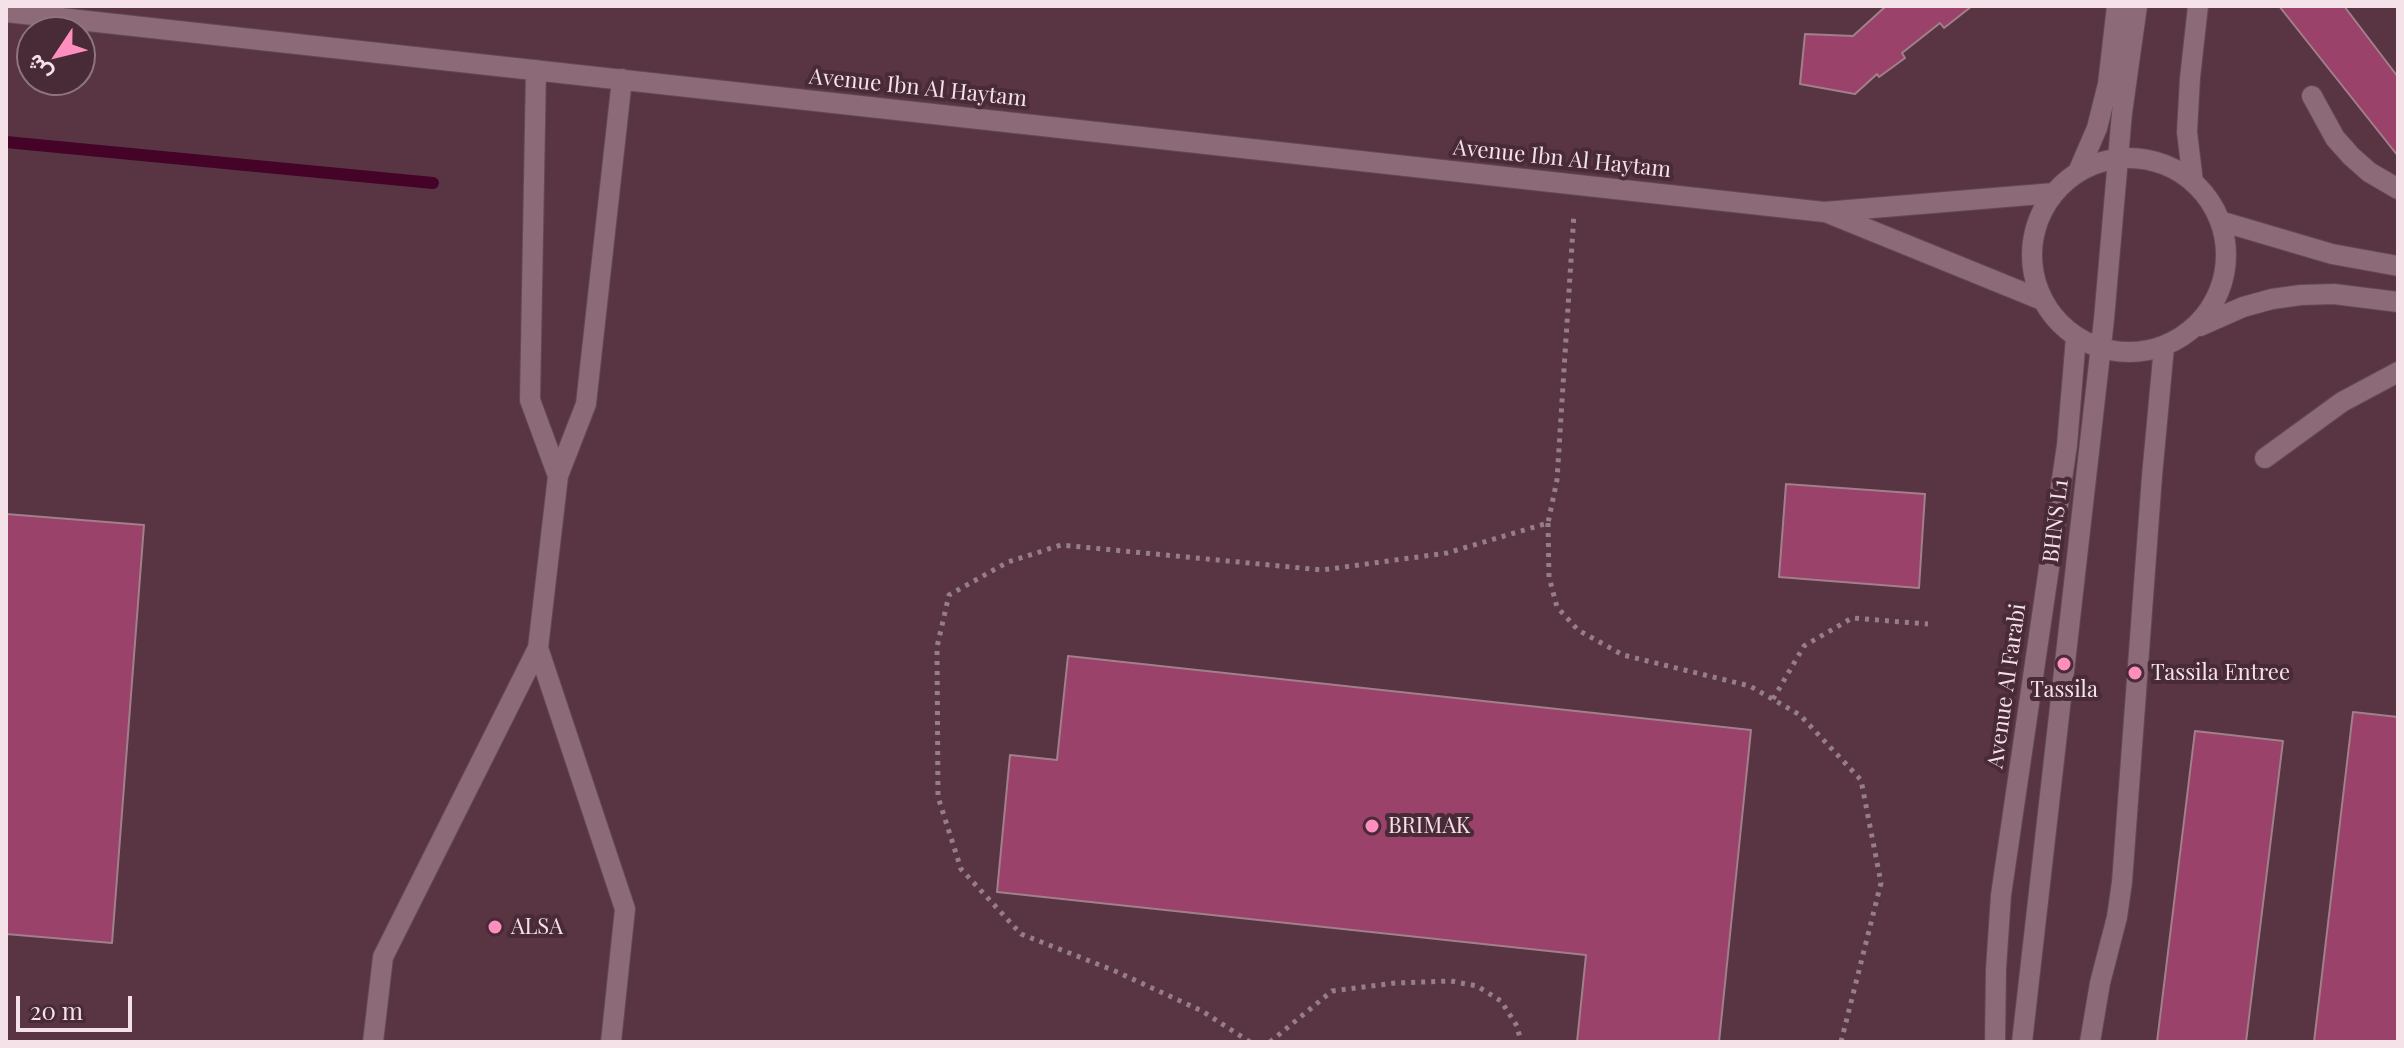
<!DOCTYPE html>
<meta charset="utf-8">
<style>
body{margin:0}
#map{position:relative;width:2404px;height:1048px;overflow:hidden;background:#482b36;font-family:"Playfair Display",Vazirmatn,serif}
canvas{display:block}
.frame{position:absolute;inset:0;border:8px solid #f5e2e8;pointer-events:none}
.north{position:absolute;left:16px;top:16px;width:80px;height:80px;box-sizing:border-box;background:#482b36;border:2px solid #8d747d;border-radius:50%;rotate:235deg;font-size:22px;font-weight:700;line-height:32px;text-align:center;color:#f5e2e8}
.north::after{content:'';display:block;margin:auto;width:28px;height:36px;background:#fe8ebd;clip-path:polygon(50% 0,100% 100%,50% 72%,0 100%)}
.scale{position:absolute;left:16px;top:996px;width:116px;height:36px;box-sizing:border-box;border:4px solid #f5e2e8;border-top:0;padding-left:10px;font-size:24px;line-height:28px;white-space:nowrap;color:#f5e2e8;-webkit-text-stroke:6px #482b36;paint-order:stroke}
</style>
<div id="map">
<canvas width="2404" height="1048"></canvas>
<div class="frame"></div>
<div class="north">ش</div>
<div class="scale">20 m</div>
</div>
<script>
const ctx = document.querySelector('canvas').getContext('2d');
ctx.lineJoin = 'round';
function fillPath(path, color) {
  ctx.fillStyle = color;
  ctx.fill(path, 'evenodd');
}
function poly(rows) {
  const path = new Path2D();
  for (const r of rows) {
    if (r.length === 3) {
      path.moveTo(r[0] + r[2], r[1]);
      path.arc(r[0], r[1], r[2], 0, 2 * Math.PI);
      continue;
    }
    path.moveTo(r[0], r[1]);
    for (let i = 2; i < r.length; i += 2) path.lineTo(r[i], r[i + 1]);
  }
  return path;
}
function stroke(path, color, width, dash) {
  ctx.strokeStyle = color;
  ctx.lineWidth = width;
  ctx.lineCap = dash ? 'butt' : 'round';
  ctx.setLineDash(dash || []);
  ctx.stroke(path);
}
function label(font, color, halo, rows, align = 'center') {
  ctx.font = font + ' "Playfair Display",serif';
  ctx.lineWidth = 8;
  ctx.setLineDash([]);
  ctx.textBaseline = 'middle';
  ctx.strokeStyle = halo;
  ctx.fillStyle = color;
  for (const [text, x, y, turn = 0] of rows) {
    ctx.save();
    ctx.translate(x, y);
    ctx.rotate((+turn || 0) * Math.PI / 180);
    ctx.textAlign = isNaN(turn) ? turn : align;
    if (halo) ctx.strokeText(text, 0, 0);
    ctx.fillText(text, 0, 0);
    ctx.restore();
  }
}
const built = poly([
 [6,6,2398,6,2398,1042,6,1042],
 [32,32,80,32,80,80,32,80]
]);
const stream = poly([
 [6,142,433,183]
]);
const building = poly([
 [1886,6,1972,6,1944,28,1940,23,1902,53,1905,58,1879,77,1877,74,1855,94,1800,84,1805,34,1853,36,1886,6],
 [2279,6,2344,6,2398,77,2398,156,2279,6],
 [1786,484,1925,494,1919,588,1779,577,1786,484],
 [6,514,144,525,112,943,6,934,6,514],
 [1068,656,1751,730,1719,1042,1577,1042,1586,955,997,892,1010,755,1057,760,1068,656],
 [2353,712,2398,717,2398,1042,2314,1042,2353,712],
 [2195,731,2283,741,2246,1042,2157,1042,2195,731]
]);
const path = poly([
 [1548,523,1549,577,1557,607,1578,630,1623,655,1750,686,1800,715,1861,780,1881,883,1841,1042],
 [1773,699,1804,646,1852,618,1928,624],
 [1250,1042,1202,1011,1115,971,1021,934,961,869,938,797,937,647,949,595,1008,562,1061,545,1322,570,1447,553,1548,523,1557,480,1574,213],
 [1270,1042,1332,991,1395,983,1451,981,1477,986,1501,1001,1517,1026,1521,1042]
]);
const minor = poly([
 [6,12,1824,212,2054,193],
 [536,70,530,400,558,476],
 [2312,96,2335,138,2351,156,2369,172,2398,189],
 [2129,255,97],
 [2078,172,2097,128,2108,84,2117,6],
 [2193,182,2187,132,2190,78,2198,6],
 [1828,213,2042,300],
 [2220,221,2332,254,2398,266],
 [2200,326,2243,307,2272,299,2301,295,2334,294,2398,302],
 [2265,458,2342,402,2398,372],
 [373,1042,383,957,538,648],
 [611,1042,625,909,538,648,558,476,586,404,622,79],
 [1995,1042,1996,969,2001,895,2067,445,2076,337],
 [2022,1042,2104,319,2122,113,2137,6],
 [2090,1042,2100,983,2117,917,2122,882,2152,476,2164,347]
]);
const markers = [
 [2064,664,8,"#fe8ebd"],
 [2135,673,8,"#fe8ebd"],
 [1372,826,8,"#fe8ebd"],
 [495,927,8,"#fe8ebd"]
];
const streetNames = [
 ["Avenue Ibn Al Haytam",918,88,6],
 ["Avenue Ibn Al Haytam",1562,159,6],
 ["BHNS L1",2056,521,-83],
 ["Avenue Al Farabi",2007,686,-82]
];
const poiNames = [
 ["Tassila Entree",2151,673],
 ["Tassila",2064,690,"center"],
 ["BRIMAK",1388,826],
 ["ALSA",511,927]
];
fillPath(built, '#593544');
stroke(stream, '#450427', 12);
fillPath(building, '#9a4269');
stroke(building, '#a17f8b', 2);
stroke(minor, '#614953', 22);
stroke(path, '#967e87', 5, [4, 6]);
stroke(minor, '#8c6a77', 20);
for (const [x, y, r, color] of markers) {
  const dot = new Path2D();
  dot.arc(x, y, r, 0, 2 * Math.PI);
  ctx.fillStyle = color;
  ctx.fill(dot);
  stroke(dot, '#482b36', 3);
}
label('22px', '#f5e2e8', '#482b36', streetNames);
label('22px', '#f5e2e8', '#482b36', poiNames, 'left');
</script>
